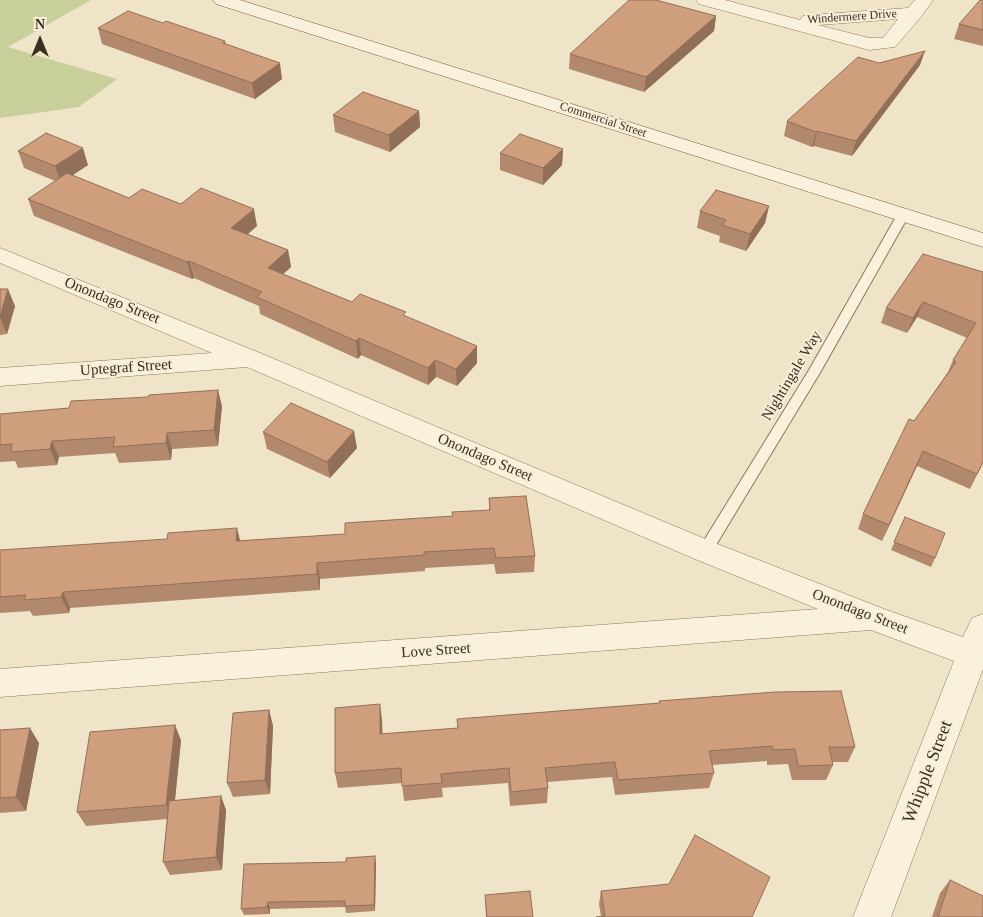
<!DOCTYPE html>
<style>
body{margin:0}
#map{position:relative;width:983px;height:917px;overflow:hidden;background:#f0e4c8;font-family:Georgia,serif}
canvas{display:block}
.north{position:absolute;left:15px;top:15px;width:50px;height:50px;-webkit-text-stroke:4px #f7eed8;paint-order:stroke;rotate:0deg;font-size:14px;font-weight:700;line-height:20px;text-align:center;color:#3d2e20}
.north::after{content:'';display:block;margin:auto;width:18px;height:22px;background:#3d2e20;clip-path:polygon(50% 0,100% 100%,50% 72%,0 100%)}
</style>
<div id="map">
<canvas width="983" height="917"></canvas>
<div class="north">N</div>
</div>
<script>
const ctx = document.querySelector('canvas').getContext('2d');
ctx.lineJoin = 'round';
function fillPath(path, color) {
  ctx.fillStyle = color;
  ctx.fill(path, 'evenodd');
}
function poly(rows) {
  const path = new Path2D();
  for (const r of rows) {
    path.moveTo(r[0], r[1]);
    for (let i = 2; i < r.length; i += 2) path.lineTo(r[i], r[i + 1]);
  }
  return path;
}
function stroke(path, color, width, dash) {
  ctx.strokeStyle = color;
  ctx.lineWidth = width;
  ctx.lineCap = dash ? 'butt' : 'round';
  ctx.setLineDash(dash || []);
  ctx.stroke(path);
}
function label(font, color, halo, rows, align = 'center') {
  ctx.font = font + ' Georgia,serif';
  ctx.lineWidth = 4;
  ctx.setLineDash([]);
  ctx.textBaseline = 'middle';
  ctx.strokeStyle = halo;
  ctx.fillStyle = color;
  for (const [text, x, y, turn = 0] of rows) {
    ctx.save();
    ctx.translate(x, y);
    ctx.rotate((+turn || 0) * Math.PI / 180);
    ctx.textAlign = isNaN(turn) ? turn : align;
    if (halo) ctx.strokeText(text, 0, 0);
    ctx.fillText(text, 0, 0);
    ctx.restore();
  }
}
const green = poly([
 [0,0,91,0,8,47,117,79,79,107,0,118]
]);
const service = poly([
 [903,212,909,215,821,371,710,555,705,557,700,555,698,551,700,547,809,370,897,215,903,212]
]);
const minor = poly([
 [696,0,725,0,800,20,803,16,809,15,908,8,915,0,933,0,921,17,895,47,869,50,699,4,696,0],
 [898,19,883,38,869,38,818,25,898,19],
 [0,248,260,353,715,543,884,609,963,637,972,618,983,614,983,669,891,917,853,917,954,661,871,630,0,697,0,669,818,609,695,559,247,367,0,386,0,368,212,353,0,263,0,248]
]);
const secondary = poly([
 [213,0,240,0,983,233,983,247,216,4,213,0]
]);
const wall = poly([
 [983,0,983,46,954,39,959,24],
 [716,16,714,31,644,92,569,69,570,54],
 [163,23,225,41,226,44,282,79,255,99,102,44,98,28],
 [879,63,920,65,852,156,814,146,812,147,784,136,787,121],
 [419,111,420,127,390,152,335,132,333,115],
 [563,149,562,165,543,185,500,170,500,153],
 [18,151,88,165,72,175,129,198,181,204,257,226,248,234,288,250,291,267,283,274,352,302,406,317,477,363,457,386,436,377,428,385,361,355,358,359,260,314,259,306,194,278,192,279,34,216,28,199,55,181,24,168],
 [769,206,765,223,746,251,719,242,720,236,697,228,700,211],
 [983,272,983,463,970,489,917,466,882,541,858,529,863,514,914,421,948,372,953,360,967,338,917,317,907,333,881,323,886,308],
 [0,289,15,306,7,334,0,335],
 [222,406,218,446,172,449,171,460,119,463,115,453,59,457,57,465,18,468,15,461,0,462,0,414],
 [263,432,357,448,330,478,267,449],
 [489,498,535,556,534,572,496,574,494,564,425,568,425,571,320,579,320,590,70,608,69,613,33,616,30,611,0,613,0,550,240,541,345,534,489,510],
 [905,517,935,558,931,567,891,550],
 [659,701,855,747,848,762,832,762,833,765,826,780,792,780,788,764,767,765,767,761,712,765,714,773,709,788,615,795,612,777,547,782,548,788,547,803,510,806,508,783,442,788,443,797,404,801,402,783,338,788,335,773,382,720,382,734,457,728,659,703],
 [269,710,273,726,270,794,233,797,227,783],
 [0,730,39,743,26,811,0,813],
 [181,740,175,800,226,810,222,870,170,875,163,862,167,819,86,826,77,812],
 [376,863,375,911,346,913,345,907,270,909,270,914,244,915,241,909],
 [950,880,983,917,932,917,940,893],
 [601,891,752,917,601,917,599,904],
 [485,895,533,917,486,917]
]);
const shadedWall = poly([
 [716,16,714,31,644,92,646,77],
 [925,51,920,65,852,156,856,141],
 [280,63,282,79,255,99,252,83],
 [419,111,420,127,390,152,389,135],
 [817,131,814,146,812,147,816,132],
 [83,148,88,165,61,183,55,166],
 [563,149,562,165,543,185,543,168],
 [769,206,765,223,746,251,750,234],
 [254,209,257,226,235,245,231,228],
 [288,250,291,267,271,285,268,268],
 [189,261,194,278,192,279,187,262],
 [8,289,15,306,7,334,0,317],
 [923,302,917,317,907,333,913,318],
 [359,338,361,355,358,359,356,341],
 [477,346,477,363,457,386,456,369],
 [435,360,436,377,428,385,428,368],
 [218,390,222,406,218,446,214,430],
 [354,431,357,448,330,478,327,462],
 [167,433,172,449,171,460,166,443],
 [52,441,59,457,57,465,50,449],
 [923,451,917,466,882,541,889,525],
 [237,528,241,544,236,541],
 [317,563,320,579,320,590,317,574],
 [63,592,70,608,69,613,61,597],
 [380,704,382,720,383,749,380,734],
 [269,710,273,726,270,794,265,780],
 [175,725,181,740,173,819,166,805],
 [30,728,39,743,26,811,16,797],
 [221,796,226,810,222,870,216,857],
 [375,856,376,863,375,911,374,905],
 [268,902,270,909,270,914,267,907]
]);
const building = poly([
 [629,0,656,0,716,16,646,77,570,54,629,0],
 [980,0,983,0,983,30,959,24,980,0],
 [128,11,163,23,166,21,225,41,223,43,280,63,252,83,98,28,128,11],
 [925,51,856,141,817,131,816,132,787,121,858,57,879,63,925,51],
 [363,92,419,111,389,135,333,115,363,92],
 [46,133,83,148,55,166,18,151,46,133],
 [520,134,563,149,543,168,500,153,520,134],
 [67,173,129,198,142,189,181,204,201,188,254,209,231,228,288,250,268,268,352,302,360,294,406,312,403,315,477,346,456,369,435,360,428,368,359,338,356,341,257,297,262,292,189,261,187,262,28,199,67,173],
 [716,190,769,206,750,234,722,225,726,220,700,211,716,190],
 [923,254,983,272,983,462,977,474,923,451,889,525,863,514,909,419,914,421,956,362,953,360,976,323,923,302,913,318,886,308,923,254],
 [0,289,8,289,0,317,0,289],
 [218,390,214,430,167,433,166,443,113,447,115,437,52,441,50,449,11,452,12,444,0,445,0,414,69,408,71,401,148,397,149,395,218,390],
 [291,403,354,431,327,462,263,432,291,403],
 [526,496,535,556,496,558,494,548,424,552,424,555,317,563,317,574,63,592,61,597,24,600,26,595,0,597,0,550,167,539,168,533,237,528,236,541,345,534,345,523,453,516,452,512,490,510,489,498,526,496],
 [905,517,945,533,935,558,894,542,905,517],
 [841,691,855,747,829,747,833,765,798,766,795,749,773,750,772,746,709,751,714,773,618,780,615,762,545,768,548,788,511,792,509,768,441,774,442,783,402,786,401,768,335,773,335,708,380,704,380,734,458,728,457,719,660,703,659,701,775,692,841,691],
 [269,710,265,780,227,783,233,713,269,710],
 [175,725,166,805,77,812,90,732,175,725],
 [30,728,16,797,0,798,0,730,30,728],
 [221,796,216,857,163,862,169,801,221,796],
 [695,835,770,877,752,917,596,917,605,916,601,891,669,884,695,835],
 [375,856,374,905,345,906,345,901,268,902,267,907,241,909,244,864,346,862,346,858,375,856],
 [950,880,983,896,983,917,938,917,950,880],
 [530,891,533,917,487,917,485,895,530,891]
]);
const farStreetnames = [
 ["Windermere Drive",852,17,-4],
 ["Commercial Street",603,120,18]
];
const streetNames = [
 ["Onondago Street",112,301,22],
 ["Uptegraf Street",126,368,-4],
 ["Nightingale Way",792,376,-59],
 ["Onondago Street",485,458,23],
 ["Onondago Street",860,612,21],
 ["Love Street",436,651,-4]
];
const nearStreetnames = [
 ["Whipple Street",928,772,-69]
];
fillPath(green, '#c9cf9b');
stroke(service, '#8d765c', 2);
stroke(minor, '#8d765c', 1);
stroke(secondary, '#6f573f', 1);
fillPath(service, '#faf1dc');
fillPath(minor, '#faf1dc');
fillPath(secondary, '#faf1dc');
fillPath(wall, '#b2896c');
fillPath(shadedWall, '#916f58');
fillPath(building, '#cf9f7d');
stroke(building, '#916f58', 1);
label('12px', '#3d2e20', '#f7eed8', farStreetnames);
label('15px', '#3d2e20', '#f7eed8', streetNames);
label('18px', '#3d2e20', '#f7eed8', nearStreetnames);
</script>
